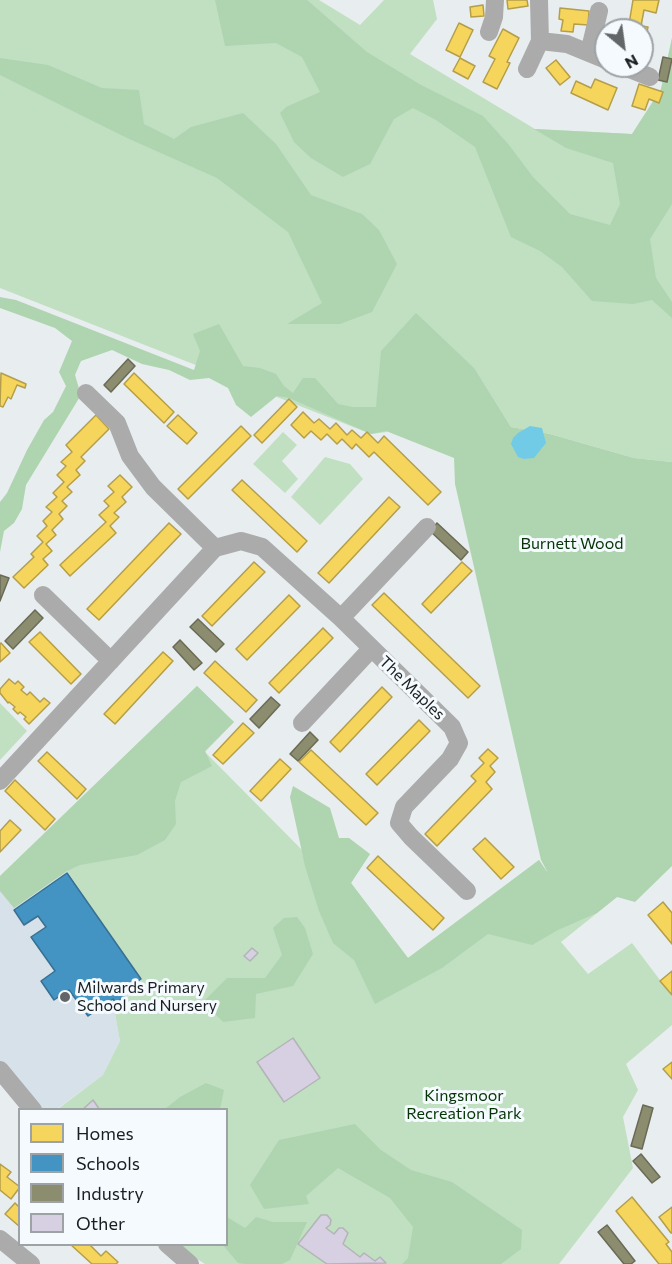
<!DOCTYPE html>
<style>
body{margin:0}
#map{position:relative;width:672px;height:1264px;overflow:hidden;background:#e8edf0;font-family:Commissioner,sans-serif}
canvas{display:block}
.legend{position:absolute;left:18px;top:1108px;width:210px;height:138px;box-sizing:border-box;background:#f5fafe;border:2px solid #9da2a5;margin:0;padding:8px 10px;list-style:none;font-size:18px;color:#1a1e20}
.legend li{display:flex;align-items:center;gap:12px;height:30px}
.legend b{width:30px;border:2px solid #9da2a5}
.north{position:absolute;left:594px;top:18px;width:60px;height:60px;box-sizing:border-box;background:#f5fafe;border:2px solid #9da2a5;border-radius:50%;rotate:151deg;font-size:16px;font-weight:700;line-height:24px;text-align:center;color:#1a1e20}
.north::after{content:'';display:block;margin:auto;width:21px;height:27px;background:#626669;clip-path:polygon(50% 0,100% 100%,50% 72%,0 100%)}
</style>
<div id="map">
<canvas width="672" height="1264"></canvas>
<ul class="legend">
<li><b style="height:16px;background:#f6d55c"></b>Homes</li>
<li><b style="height:16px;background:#4393c3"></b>Schools</li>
<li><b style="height:16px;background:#8c8c6e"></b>Industry</li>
<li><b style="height:16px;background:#d6d0e2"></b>Other</li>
</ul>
<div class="north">N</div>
</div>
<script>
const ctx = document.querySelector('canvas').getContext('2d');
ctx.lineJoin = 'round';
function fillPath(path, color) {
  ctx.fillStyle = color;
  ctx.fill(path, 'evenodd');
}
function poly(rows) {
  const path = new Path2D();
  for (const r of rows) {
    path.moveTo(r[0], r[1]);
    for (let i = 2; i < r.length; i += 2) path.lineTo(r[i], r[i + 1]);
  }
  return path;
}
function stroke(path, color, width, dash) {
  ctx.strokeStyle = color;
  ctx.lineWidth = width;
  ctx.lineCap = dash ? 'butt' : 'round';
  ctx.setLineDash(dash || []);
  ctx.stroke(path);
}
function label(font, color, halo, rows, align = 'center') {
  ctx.font = font + ' Commissioner,sans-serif';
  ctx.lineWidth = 6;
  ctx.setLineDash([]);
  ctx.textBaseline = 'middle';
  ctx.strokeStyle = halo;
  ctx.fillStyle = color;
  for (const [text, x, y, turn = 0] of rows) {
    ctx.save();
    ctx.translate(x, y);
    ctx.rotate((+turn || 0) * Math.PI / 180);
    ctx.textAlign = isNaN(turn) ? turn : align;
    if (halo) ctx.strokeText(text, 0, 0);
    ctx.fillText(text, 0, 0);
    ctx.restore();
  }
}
const built = poly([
 [67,871,145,986,114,1008,120,1041,103,1075,57,1109,39,1109,0,1066,0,891,14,907]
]);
const green = poly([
 [0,0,319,0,360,25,384,0,433,0,437,19,410,54,535,129,632,134,661,89,672,38,672,462,634,458,550,434,511,427,475,369,376,406,387,432,371,434,0,288],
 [283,432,297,445,282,461,298,479,285,493,253,464],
 [325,457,350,464,363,479,320,525,291,497],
 [197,686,234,722,205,752,307,855,370,854,351,883,408,958,539,860,569,907,617,897,561,942,588,974,632,943,672,996,672,1025,626,1064,638,1090,623,1117,633,1168,559,1264,205,1264,176,1245,226,1244,226,1110,58,1109,103,1075,120,1041,114,1008,144,985,67,871,14,908,0,891,0,876],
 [0,703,27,731,0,760]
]);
const forest = poly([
 [215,0,307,0,367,52,421,85,483,116,509,145,533,177,570,214,610,225,620,204,613,163,566,148,534,129,632,134,661,89,672,38,672,204,650,239,656,278,672,302,672,318,652,300,633,304,592,301,562,267,540,251,511,237,475,147,436,120,413,108,394,119,370,164,343,177,311,158,294,142,280,113,286,107,320,92,302,57,276,43,225,46],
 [0,58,48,65,102,88,139,90,144,124,174,139,191,127,243,113,276,144,311,195,362,214,379,230,397,264,372,312,340,324,287,324,322,303,288,232,217,178,127,138,0,75],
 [0,297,16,300,194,370,200,351,193,334,219,324,243,366,260,368,276,374,284,386,293,393,303,378,315,378,338,404,353,407,376,407,381,351,416,313,475,369,511,427,550,434,634,458,672,462,672,866,635,902,617,897,597,913,558,930,532,945,488,934,442,968,375,1004,354,960,333,943,319,911,305,866,290,797,293,786,330,808,339,838,349,838,370,854,351,883,408,958,539,860,548,873,541,860,455,484,454,458,386,431,371,434,289,398,277,396,251,417,236,405,228,388,209,378,190,380,169,370,142,364,112,350,81,361,75,375,81,395,26,485,22,509,14,523,4,531,0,552,0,502,7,493,27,450,44,420,53,412,66,386,59,372,72,341,55,328,0,308],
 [197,686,234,722,205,751,212,766,181,782,175,801,176,824,165,840,137,855,80,865,67,871,14,908,0,891,0,876],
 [297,917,305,928,313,954,293,986,256,994,255,1018,223,1022,203,1002,227,978,265,978,282,955,273,928,284,918],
 [206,1083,224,1090,220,1109,165,1109,180,1097],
 [355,1124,381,1150,411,1170,452,1182,522,1230,521,1249,501,1264,402,1264,408,1258,413,1227,390,1198,338,1168,306,1196,309,1204,264,1209,250,1185,279,1140],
 [227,1217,245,1228,256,1217,273,1222,307,1222,290,1260,282,1264,245,1264,238,1263,223,1245,226,1244]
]);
const water = poly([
 [530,426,542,428,546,443,534,458,524,459,518,457,511,444,513,438,518,433]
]);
const homes = poly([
 [507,0,527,0,528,6,508,9,507,0],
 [633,0,659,0,656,13,644,10,641,26,629,24,633,0],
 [483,5,484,16,471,17,470,7,483,5],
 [560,8,589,11,588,25,574,24,573,32,561,31,563,20,559,19,560,8],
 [459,23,473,30,460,57,446,50,459,23],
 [629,24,648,27,646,36,642,35,642,30,627,30,629,24],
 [503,29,519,38,507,62,510,63,497,89,483,82,495,59,489,56,503,29],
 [460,58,475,66,468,79,453,71,460,58],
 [556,60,570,77,560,85,546,68,556,60],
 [595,79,617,88,608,110,571,93,576,81,591,88,595,79],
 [639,84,663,92,659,103,649,99,645,110,632,106,639,84],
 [1,373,26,384,25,388,17,385,11,399,8,397,3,407,0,406,1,373],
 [134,373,174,412,164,423,124,384,134,373],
 [289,399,297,407,262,443,254,435,289,399],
 [303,412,314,423,319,419,330,429,336,423,347,435,352,430,361,438,367,432,378,443,384,436,441,492,428,505,374,452,369,457,356,444,352,449,342,439,337,444,327,434,321,440,311,431,304,438,291,425,303,412],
 [96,415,109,429,81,457,85,461,76,470,80,475,67,487,72,492,62,501,67,506,59,514,63,519,52,530,56,535,46,544,52,551,43,559,48,565,24,588,13,577,34,557,31,554,43,542,37,536,47,526,43,521,52,512,46,507,57,497,53,493,64,482,57,475,66,466,61,462,72,452,66,445,96,415],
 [178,415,197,433,187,444,167,426,178,415],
 [241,426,251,436,188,499,178,489,241,426],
 [120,475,132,487,122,497,126,502,114,513,119,517,110,526,116,533,70,576,60,565,106,522,99,515,109,506,104,501,114,492,108,486,120,475],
 [242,480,307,541,297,552,232,490,242,480],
 [389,497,400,507,329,583,318,573,389,497],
 [169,523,181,534,99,620,87,609,169,523],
 [254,562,265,572,212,626,202,616,254,562],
 [462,562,472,571,431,613,422,604,462,562],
 [384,593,480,686,468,698,372,605,384,593],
 [289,595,300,606,247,660,236,649,289,595],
 [323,628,333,638,279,693,269,683,323,628],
 [40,632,81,674,71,684,29,642,40,632],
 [1,643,10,653,0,662,0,644,1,643],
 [163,652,173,661,115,724,104,714,163,652],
 [215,661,257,700,246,712,204,673,215,661],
 [9,679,15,684,18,681,24,687,21,690,27,695,30,692,40,702,44,698,50,703,29,724,24,719,26,717,20,712,18,714,13,709,15,707,9,702,8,703,0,693,0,689,9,679],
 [382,687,392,697,340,752,330,742,382,687],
 [419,720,430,731,377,785,366,774,419,720],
 [243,723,254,733,223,764,213,755,243,723],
 [488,749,498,758,490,766,495,772,486,782,492,789,437,846,425,834,476,781,471,776,484,763,479,758,488,749],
 [311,750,378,813,366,825,299,762,311,750],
 [47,752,86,789,77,799,38,761,47,752],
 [280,759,291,769,261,801,250,791,280,759],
 [15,780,55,819,45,830,5,791,15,780],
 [10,820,21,830,0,852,0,831,10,820],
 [485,838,514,867,501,879,473,849,485,838],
 [378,856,444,918,433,930,367,868,378,856],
 [663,902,672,913,672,944,648,915,663,902],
 [672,971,672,995,660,981,672,971],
 [672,1062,672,1079,663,1069,672,1062],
 [0,1164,11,1172,7,1177,20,1187,11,1199,0,1190,0,1164],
 [632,1197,669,1242,666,1244,672,1252,672,1264,659,1264,616,1211,632,1197],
 [15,1203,20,1208,20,1227,5,1214,15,1203],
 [672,1207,672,1233,671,1233,659,1217,672,1207],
 [70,1244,89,1244,101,1256,106,1251,118,1262,116,1264,92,1264,70,1244]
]);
const schools = poly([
 [67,873,141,979,122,992,125,996,116,1003,113,999,88,1016,69,990,54,1000,41,981,55,971,31,937,46,927,38,916,24,925,14,910,67,873]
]);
const industry = poly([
 [663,57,672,59,667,82,658,80,663,57],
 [128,359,135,366,111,392,104,385,128,359],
 [437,523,468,552,461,560,430,531,437,523],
 [0,575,9,578,0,601,0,575],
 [35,610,43,618,13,649,5,641,35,610],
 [198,619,224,644,216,652,190,627,198,619],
 [180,640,202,663,194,670,173,647,180,640],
 [271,697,280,705,259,728,250,719,271,697],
 [310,732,318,740,298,761,290,754,310,732],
 [643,1105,653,1108,642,1149,631,1146,643,1105],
 [641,1154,660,1177,652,1183,633,1161,641,1154],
 [607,1225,635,1261,631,1264,624,1264,598,1232,607,1225]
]);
const building = poly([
 [252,948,258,953,250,961,244,956,252,948],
 [293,1038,320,1078,284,1102,257,1062,293,1038],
 [93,1100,100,1110,82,1110,93,1100],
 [321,1215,327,1215,331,1220,330,1225,326,1228,334,1234,339,1228,343,1228,348,1233,343,1244,360,1257,364,1253,375,1261,380,1257,386,1263,327,1264,298,1244,321,1215]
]);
const minor = poly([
 [489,32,494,17,495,0],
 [540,41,567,44,606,60],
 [589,53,599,11],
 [622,66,650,77],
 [527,69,540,41,539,0],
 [86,393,117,423,130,456,153,487,215,548],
 [43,595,111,661],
 [341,618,427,527],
 [302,723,371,649],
 [0,781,215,548,241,541,262,547,341,618,452,727,459,743,450,759,404,807,399,823,411,837,467,891],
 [0,1070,33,1110],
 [0,1239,31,1264],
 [167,1244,190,1264]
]);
const markers = [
 [65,997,6,"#626669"]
];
const parkNames = [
 ["Burnett Wood",572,544],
 ["Kingsmoor",464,1096],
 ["Recreation Park",464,1114]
];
const streetNames = [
 ["The Maples",412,688,44]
];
const poiNames = [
 ["Milwards Primary",77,988],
 ["School and Nursery",77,1006]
];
fillPath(built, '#d6e1e9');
fillPath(green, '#c0e0c1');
fillPath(forest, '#afd5b0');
fillPath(water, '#72cbe6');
fillPath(homes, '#f6d55c');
stroke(homes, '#b49e4a', 1.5);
fillPath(schools, '#4393c3');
stroke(schools, '#377092', 1.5);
fillPath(industry, '#8c8c6e');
stroke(industry, '#6a6b57', 1.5);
fillPath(building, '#d6d0e2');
stroke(building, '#b3b4b7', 1.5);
stroke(minor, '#ababab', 18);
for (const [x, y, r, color] of markers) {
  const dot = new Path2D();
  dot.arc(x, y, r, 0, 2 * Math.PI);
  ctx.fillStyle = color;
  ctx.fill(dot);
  stroke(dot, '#f5fafe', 2);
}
label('16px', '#053404', '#f5fafe', parkNames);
label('16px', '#1a1e20', '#f5fafe', streetNames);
label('16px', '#1a1e20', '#f5fafe', poiNames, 'left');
</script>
